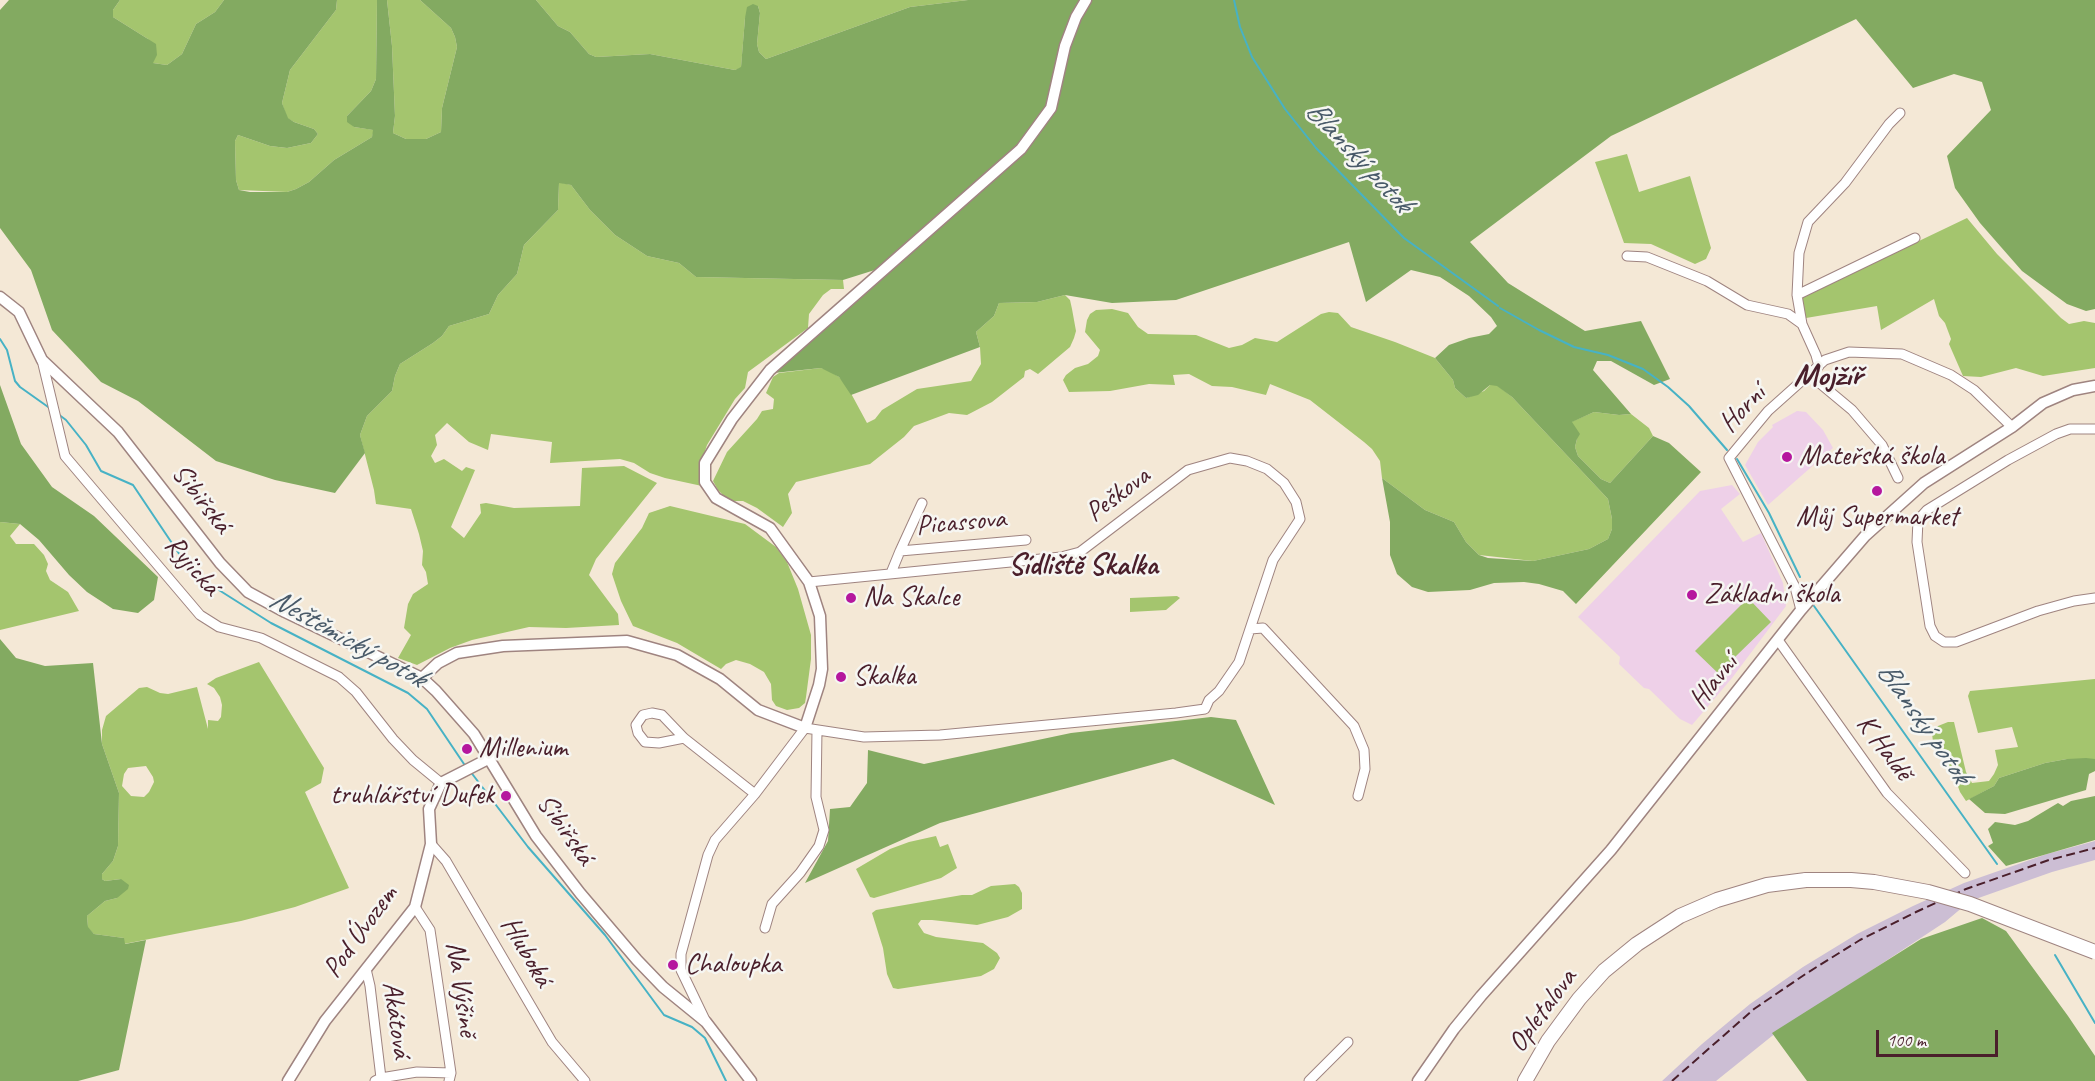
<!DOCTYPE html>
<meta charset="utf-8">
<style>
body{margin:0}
#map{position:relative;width:2095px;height:1081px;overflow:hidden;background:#f4e8d6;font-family:Caveat,sans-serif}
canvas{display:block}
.scale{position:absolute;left:1876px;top:1030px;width:122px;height:27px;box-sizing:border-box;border:3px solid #4a1f2b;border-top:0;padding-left:8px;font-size:18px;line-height:21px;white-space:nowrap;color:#4a1f2b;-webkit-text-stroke:4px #f6f6f2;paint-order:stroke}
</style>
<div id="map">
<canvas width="2095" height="1081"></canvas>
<div class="scale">100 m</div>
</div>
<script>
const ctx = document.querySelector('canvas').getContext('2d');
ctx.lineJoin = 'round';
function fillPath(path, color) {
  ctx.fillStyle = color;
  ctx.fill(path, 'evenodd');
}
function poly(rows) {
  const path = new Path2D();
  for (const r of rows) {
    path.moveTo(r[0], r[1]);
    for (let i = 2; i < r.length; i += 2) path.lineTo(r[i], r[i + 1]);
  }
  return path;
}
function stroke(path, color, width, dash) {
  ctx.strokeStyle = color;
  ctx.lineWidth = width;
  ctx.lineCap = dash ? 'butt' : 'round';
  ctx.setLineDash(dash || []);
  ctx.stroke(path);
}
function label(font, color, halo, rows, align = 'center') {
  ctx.font = font + ' Caveat,sans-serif';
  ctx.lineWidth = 5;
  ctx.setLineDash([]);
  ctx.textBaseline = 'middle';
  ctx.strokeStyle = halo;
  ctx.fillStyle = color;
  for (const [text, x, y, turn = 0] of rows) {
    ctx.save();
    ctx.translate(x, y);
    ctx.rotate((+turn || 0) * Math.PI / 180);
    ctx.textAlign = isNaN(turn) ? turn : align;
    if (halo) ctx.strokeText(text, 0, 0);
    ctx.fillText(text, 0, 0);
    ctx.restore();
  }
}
const built = poly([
 [1797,411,1806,412,1823,430,1833,448,1768,505,1745,465,1758,442,1773,427,1772,425],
 [1732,485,1740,494,1721,509,1743,542,1761,533,1783,583,1786,606,1732,678,1692,725,1680,719,1649,689,1644,688,1619,664,1620,657,1578,617,1700,491]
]);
const industrial = poly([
 [2095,841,2095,860,2052,872,1970,901,1945,922,1772,1036,1716,1081,1662,1081,1702,1044,1750,1004,1803,967,1857,934,1913,906,1964,883,2047,854]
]);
const green = poly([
 [120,0,224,0,215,12,196,24,182,54,167,65,153,63,148,39,113,17,113,10],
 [337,0,377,0,376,79,371,91,347,116,354,127,374,130,372,137,334,160,309,182,296,189,287,192,239,190,236,180,235,141,238,135,270,146,287,148,311,143,318,134,314,129,294,122,287,118,282,103,290,70,336,10],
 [387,0,420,0,451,28,455,37,457,47,442,108,441,132,426,139,406,139,393,133,395,116,392,46],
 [536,0,968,0,910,7,766,59,759,52,757,44,760,13,758,6,745,18,741,68,735,70,650,54,596,57,589,54,570,32,558,26],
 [1627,154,1639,192,1690,176,1711,248,1706,259,1695,264,1651,244,1624,243,1595,162],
 [559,182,571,185,590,210,615,235,647,256,679,263,696,277,843,280,844,289,831,289,823,295,809,314,808,328,748,372,745,388,735,399,707,445,700,466,702,486,665,478,650,473,634,463,620,459,550,463,552,442,491,434,488,450,469,442,447,423,435,435,437,445,431,456,435,463,444,459,462,471,466,467,475,470,451,527,464,538,481,513,480,504,486,503,514,508,580,506,582,468,624,466,657,483,596,559,589,575,618,614,619,625,566,628,529,627,472,640,450,648,417,665,398,658,411,635,404,628,408,604,413,594,428,584,426,572,422,565,423,551,419,534,411,509,376,504,374,490,360,435,367,416,392,391,395,376,400,364,433,343,442,336,449,326,489,314,498,295,517,274,524,245,558,210],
 [1967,218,1997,254,2061,318,2069,324,2084,321,2095,323,2095,368,2043,376,2016,368,1981,377,1963,376,1949,344,1951,339,1945,323,1939,316,1934,299,1881,330,1877,306,1806,318,1800,303,1804,296],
 [1065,295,1070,300,1072,309,1076,331,1074,338,1070,347,1038,374,1030,369,1025,371,1024,377,992,402,967,415,949,413,914,426,904,437,870,464,796,482,788,494,792,513,783,527,757,508,743,501,729,501,718,490,713,481,727,452,757,419,762,411,773,409,774,399,766,393,773,377,779,373,821,368,828,370,839,377,847,386,867,423,875,419,882,410,917,389,971,381,981,364,980,347,976,332,994,316,999,303,1037,302],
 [1112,309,1128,313,1138,327,1148,334,1196,335,1229,348,1242,345,1255,338,1277,342,1321,314,1329,312,1338,313,1351,327,1395,342,1435,358,1453,380,1455,388,1466,398,1484,391,1490,385,1497,385,1512,397,1608,499,1612,519,1612,529,1608,539,1589,549,1533,561,1479,555,1466,542,1454,522,1425,510,1382,478,1380,461,1372,449,1364,442,1310,400,1270,384,1266,395,1232,387,1212,386,1189,374,1173,375,1175,385,1149,384,1110,391,1069,392,1063,380,1066,375,1075,368,1088,364,1098,356,1100,350,1085,332,1087,320,1090,314,1096,310],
 [1594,412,1619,415,1631,414,1649,428,1653,436,1610,483,1601,479,1578,456,1575,447,1577,439,1571,422],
 [670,506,745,524,776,547,787,562,798,589,811,635,811,659,806,697,805,703,799,708,787,710,776,706,772,700,771,684,764,672,750,664,736,660,726,664,721,669,677,643,633,626,621,601,612,574,615,563,642,528,649,513],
 [0,522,20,524,10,536,16,544,34,544,44,555,48,564,46,571,50,580,68,592,79,611,0,630],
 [1177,596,1180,598,1166,610,1130,612,1130,598],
 [1748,598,1771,622,1734,658,1737,662,1722,677,1695,651],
 [259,662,324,768,321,783,305,792,349,888,295,907,241,921,124,944,124,938,94,934,88,928,87,916,105,901,117,898,121,879,105,881,102,879,102,874,113,861,118,846,119,793,102,744,102,730,106,716,139,688,147,687,160,693,168,694,197,687,208,729,208,720,218,721,221,717,222,705,220,697,214,688,207,684,216,678],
 [146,766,153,777,154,782,149,792,144,797,131,796,122,786,124,774,128,768],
 [2095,679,2095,759,2067,759,2045,763,1999,778,1994,786,1966,801,1960,792,1953,773,1933,742,1932,733,1938,726,1948,722,1954,722,1966,772,1972,783,1989,781,1994,774,1998,765,1995,750,2018,747,2012,727,1978,733,1968,696,1970,691],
 [936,836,940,847,948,844,957,868,941,878,874,898,870,897,856,869,890,849,909,842],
 [1015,884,1019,887,1022,893,1022,909,1008,917,977,925,932,920,921,920,918,924,924,933,936,937,983,943,997,953,1000,958,994,969,981,976,963,979,898,989,893,988,887,974,883,948,872,913,876,910,962,895,972,895,991,886]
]);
const forest = poly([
 [9,0,120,0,113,10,113,17,156,44,157,55,153,63,167,65,182,54,196,24,215,12,224,0,337,0,336,10,290,70,282,103,288,118,294,122,314,129,318,134,311,143,287,148,270,146,238,135,235,141,236,180,239,190,250,192,287,192,296,189,309,182,334,160,372,137,373,130,354,127,347,122,347,116,371,91,376,79,377,0,387,0,392,46,395,116,393,133,406,139,426,139,441,132,442,108,457,47,455,37,451,28,420,0,536,0,558,26,570,32,589,54,596,57,650,54,735,70,741,67,745,18,747,7,753,4,758,6,760,13,757,44,759,52,766,59,910,7,968,0,1081,0,1047,106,1018,145,878,269,843,280,696,277,679,263,647,256,615,235,590,210,571,185,559,183,558,210,524,245,517,274,498,295,489,314,449,326,442,336,433,343,400,364,395,376,392,391,367,416,360,435,365,453,335,493,275,480,216,461,138,401,101,382,52,330,31,270,0,228,0,10],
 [1092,0,2095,0,2095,309,2086,311,2067,304,2022,271,1980,223,1955,188,1947,156,1991,110,1982,82,1954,74,1913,88,1856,19,1611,136,1470,242,1508,283,1585,331,1641,321,1670,379,1654,385,1611,361,1597,361,1593,370,1631,414,1619,415,1594,412,1572,422,1580,434,1577,439,1575,447,1578,456,1601,479,1610,483,1653,436,1669,443,1701,472,1576,604,1563,591,1539,584,1524,582,1494,583,1470,590,1428,592,1412,587,1397,574,1390,555,1390,522,1382,478,1425,510,1454,522,1466,542,1479,555,1488,558,1533,561,1589,549,1608,539,1612,529,1612,519,1608,499,1512,397,1497,386,1490,385,1478,395,1466,398,1455,388,1453,380,1435,358,1449,345,1469,338,1489,334,1497,326,1491,317,1469,296,1440,277,1411,270,1366,302,1349,242,1176,300,1112,303,1065,295,1037,302,999,303,994,316,976,332,980,347,851,395,839,377,821,368,774,373,1025,152,1056,110,1070,47,1080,19],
 [0,385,21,444,52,487,94,516,158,577,154,600,138,613,113,609,87,592,69,575,39,540,20,524,0,522],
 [0,639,16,658,45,666,93,663,102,744,119,793,118,846,113,861,102,874,102,879,105,881,121,879,129,885,128,889,117,898,105,901,87,916,88,927,94,934,124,938,125,944,146,940,119,1070,78,1081,0,1081],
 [1211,717,1236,720,1275,805,1173,759,940,823,805,883,828,841,830,809,850,807,867,783,868,750,924,764,1071,733],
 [2086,758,2095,759,2095,771,2089,774,2086,790,2005,814,1985,813,1969,799,1994,786,1999,778,2045,763,2067,759],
 [2095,796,2095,840,2006,866,1988,846,1993,843,1988,829,1995,822,2015,825,2028,821,2058,803,2063,806,2071,801],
 [1982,918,2006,931,2068,1016,2095,1056,2095,1081,1807,1081,1772,1033,1921,939]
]);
const stream = poly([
 [1234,0,1240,27,1252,57,1285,109,1316,148,1404,238,1498,306],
 [1500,308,1539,330,1574,347,1608,355,1643,369,1668,387,1689,406,1727,450],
 [0,339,7,350,15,381,20,387,51,409],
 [58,414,66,420,86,445,101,471,133,485,192,573,271,623,408,693,427,709,466,767],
 [1737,459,1769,513,1800,577],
 [1814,606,1997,864],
 [470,771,528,847,605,935,664,1015,692,1027,705,1038,726,1081],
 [2055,955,2095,1023]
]);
const minor = poly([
 [1627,256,1647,257,1707,281,1747,305,1788,314,1802,324,1816,355,1819,366],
 [1797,295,1915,238],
 [1802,324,1797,295,1799,253,1808,222,1845,183,1889,124,1900,113],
 [42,360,65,456,200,615,219,627,261,638,339,677,356,692,393,739,413,760,441,783],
 [1810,375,1852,410,1882,445,1898,478],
 [2095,429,2070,429,2056,434,2008,460,1927,510,1918,520,1917,542,1930,626,1935,636,1944,642,1956,642,2038,611,2074,601,2095,598],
 [900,551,922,503],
 [891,573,900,551,1026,540],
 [1801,610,1795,587,1729,458,1768,411,1825,360,1849,352,1902,354,1951,375,1974,390,2012,427],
 [1250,629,1263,628,1354,726,1364,750,1365,769,1358,796],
 [1778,640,1887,793,1965,873],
 [684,738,659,743,645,742,638,733,636,725,643,715,652,713,662,715,684,738,755,794],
 [431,844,446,861,552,1042,585,1081],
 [415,907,430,930,451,1073,449,1081],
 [765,928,772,904,800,873,819,846,824,830,816,797,817,730],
 [366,969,370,986,381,1078],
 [705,1020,681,970,681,954,708,855,715,840,755,794,805,728,864,737,940,735,1176,713,1205,709,1209,700,1219,691,1239,662,1273,560,1300,519,1296,502,1284,483,1267,469,1247,461,1230,458,1188,470,1080,552,1061,557,809,582],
 [375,1081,381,1078,417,1072,451,1073],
 [1309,1081,1348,1042]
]);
const tertiary = poly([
 [0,297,19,312,42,360,118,432,220,563,248,592,285,612,422,678,436,691,474,734,536,836,580,893,637,960,663,987,706,1022,751,1081],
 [422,678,438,663,457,653,503,646,627,641,677,655,720,679,758,710,805,728,819,685,822,669,820,616,809,582,770,528,716,498,705,482,705,463,732,419,770,370,1021,149,1051,108,1065,46,1076,17,1086,0],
 [288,1081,325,1021,415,907,431,844,429,809,441,783,490,758],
 [1418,1081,1454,1029,1481,996,1611,850,1801,610,1865,536,1924,483,2012,427,2043,403,2073,390,2095,386]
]);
const primary = poly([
 [1525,1081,1548,1041,1579,999,1604,971,1637,944,1680,916,1717,900,1767,885,1806,880]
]);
const rail = poly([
 [1672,1081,1754,1009,1807,973,1860,940,1916,912,1966,889,2049,860,2095,848]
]);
const primaryBridge = poly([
 [1806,880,1851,880,1874,882,1928,892,1970,904,2095,952]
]);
const markers = [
 [1787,457,6,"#b5179e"],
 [1877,491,6,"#b5179e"],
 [1692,595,6,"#b5179e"],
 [851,598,6,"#b5179e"],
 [841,677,6,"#b5179e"],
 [467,749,6,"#b5179e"],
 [506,796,6,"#b5179e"],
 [673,965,6,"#b5179e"]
];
const streetNames = [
 ["Horní",1743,409,-47],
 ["Peškova",1118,495,-37],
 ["Sibiřská",201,499,52],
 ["Picassova",961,523,-5],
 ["Ryjická",192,566,49],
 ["Hlavní",1714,682,-52],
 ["K Haldě",1884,748,53],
 ["Sibiřská",565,830,55],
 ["Pod Úvozem",361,932,-54],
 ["Hluboká",526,952,60],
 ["Na Výšině",461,989,82],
 ["Opletalova",1543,1011,-54],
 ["Akátová",396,1020,82]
];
const poiNames = [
 ["Mateřská škola",1799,457],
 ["Můj Supermarket",1877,518,"center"],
 ["Základní škola",1704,595],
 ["Na Skalce",863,598],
 ["Skalka",853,677],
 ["Millenium",479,749],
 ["truhlářství Dufek",494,796,"right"],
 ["Chaloupka",685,965]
];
const waterNames = [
 ["Blanský potok",1358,157,47],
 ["Neštěmický potok",347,639,29],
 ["Blanský potok",1923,723,55]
];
const neighbourhoodNames = [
 ["Sídliště Skalka",1083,566]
];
const quarterNames = [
 ["Mojžíř",1828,377]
];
fillPath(built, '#eed0e8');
fillPath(industrial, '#ccbed4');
fillPath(green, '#a4c56e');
fillPath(forest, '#83aa61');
stroke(stream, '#47b2c5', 2);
stroke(minor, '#9f8480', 11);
stroke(tertiary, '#9f8480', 13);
stroke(primary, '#9f8480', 16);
stroke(minor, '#fff', 9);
stroke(tertiary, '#fff', 10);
stroke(primary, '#fff', 14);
stroke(rail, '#4a1f2b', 2, [9, 4.5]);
stroke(primaryBridge, '#9f8480', 16, []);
stroke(primaryBridge, '#fff', 14);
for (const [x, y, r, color] of markers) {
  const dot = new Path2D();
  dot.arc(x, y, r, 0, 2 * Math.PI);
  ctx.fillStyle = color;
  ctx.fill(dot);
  stroke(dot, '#f6f6f2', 2);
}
label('28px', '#4a1f2b', '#f6f6f2', streetNames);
label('28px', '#4a1f2b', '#f6f6f2', poiNames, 'left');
label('italic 30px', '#495a69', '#f6f6f2', waterNames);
label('bold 30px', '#4a1f2b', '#f6f6f2', neighbourhoodNames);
label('bold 32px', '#4a1f2b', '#f6f6f2', quarterNames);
</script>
